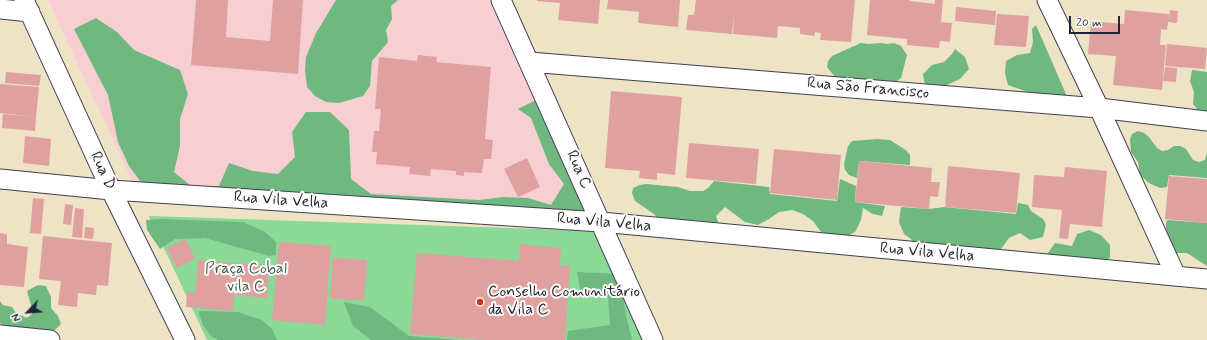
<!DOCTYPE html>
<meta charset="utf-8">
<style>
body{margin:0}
#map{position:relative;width:1207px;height:340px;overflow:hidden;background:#efe3c5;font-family:Mynerve,sans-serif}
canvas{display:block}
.north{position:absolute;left:8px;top:292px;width:40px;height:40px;-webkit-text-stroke:3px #fdfcf7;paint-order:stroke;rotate:245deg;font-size:11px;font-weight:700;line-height:16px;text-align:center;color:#22223b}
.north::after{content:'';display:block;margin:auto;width:14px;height:18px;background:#22223b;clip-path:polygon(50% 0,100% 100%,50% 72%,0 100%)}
.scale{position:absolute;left:1069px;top:16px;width:51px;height:18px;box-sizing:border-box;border:2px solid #22223b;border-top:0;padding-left:5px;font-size:12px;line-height:14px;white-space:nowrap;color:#22223b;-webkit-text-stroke:3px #fdfcf7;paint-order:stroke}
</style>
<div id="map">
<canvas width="1207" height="340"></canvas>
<div class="north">N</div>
<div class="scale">20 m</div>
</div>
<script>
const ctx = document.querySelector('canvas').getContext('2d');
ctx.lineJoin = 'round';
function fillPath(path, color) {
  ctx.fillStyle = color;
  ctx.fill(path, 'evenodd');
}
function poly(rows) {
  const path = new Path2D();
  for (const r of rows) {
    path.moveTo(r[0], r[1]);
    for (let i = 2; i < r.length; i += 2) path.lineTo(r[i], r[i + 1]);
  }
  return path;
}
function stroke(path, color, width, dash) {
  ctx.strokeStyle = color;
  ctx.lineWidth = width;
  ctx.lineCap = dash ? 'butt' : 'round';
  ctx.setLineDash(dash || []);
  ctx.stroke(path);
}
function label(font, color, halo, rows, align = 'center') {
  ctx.font = font + ' Mynerve,sans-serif';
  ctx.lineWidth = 4;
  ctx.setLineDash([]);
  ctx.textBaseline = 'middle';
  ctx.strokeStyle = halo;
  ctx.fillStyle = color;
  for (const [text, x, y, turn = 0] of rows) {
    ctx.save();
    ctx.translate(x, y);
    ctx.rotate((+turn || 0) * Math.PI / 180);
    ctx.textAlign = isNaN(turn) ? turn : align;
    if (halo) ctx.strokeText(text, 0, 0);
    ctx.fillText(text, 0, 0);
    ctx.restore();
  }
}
const built = poly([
 [48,0,493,0,591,212,134,185]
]);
const green = poly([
 [149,216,600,231,648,340,207,340]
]);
const forest = poly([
 [336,0,398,0,391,6,392,19,386,30,388,42,372,61,370,86,363,96,339,103,326,102,315,96,307,87,305,70,306,57,316,33],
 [96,18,117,32,134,50,180,70,188,94,180,119,180,146,174,172,195,189,219,186,229,163,253,171,278,174,295,157,292,132,306,112,330,112,349,130,351,179,371,194,479,200,503,197,528,198,551,205,564,184,549,164,531,118,518,109,540,98,593,216,143,185,129,166,118,142,108,95,74,29],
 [1036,25,1069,101,1045,98,1008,85,1005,73,1006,61,1017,55,1030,53,1033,42,1032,29],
 [861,43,868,44,881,43,887,44,894,43,901,46,907,55,901,78,896,82,843,80,835,77,827,67,828,61,832,56],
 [955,49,965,57,969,69,960,79,938,89,925,86,923,74,932,65,944,62,952,54],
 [1192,70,1207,72,1207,115,1201,114,1193,104,1194,92,1190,81],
 [1138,131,1144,133,1149,137,1157,148,1162,151,1168,150,1174,146,1180,146,1186,149,1193,160,1199,162,1205,160,1207,152,1207,178,1169,175,1167,187,1160,188,1149,183,1140,175,1138,162,1131,152,1130,139,1132,134],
 [877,139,890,140,906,150,910,155,910,165,859,161,857,178,849,175,845,170,844,164,848,146,852,141],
 [840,179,856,186,855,202,885,206,882,216,873,214,863,208,861,220,855,232,844,238,831,237,821,232,813,221,803,214,792,210,779,212,769,219,758,225,745,222,725,207,716,216,720,228,658,219,654,214,635,201,632,193,633,188,640,185,646,184,678,187,690,191,703,191,708,188,714,181,769,187,770,194,837,201],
 [1018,203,1028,205,1031,211,1043,219,1046,224,1043,237,1030,240,1020,233,1009,238,1001,249,990,254,917,250,911,239,904,234,899,222,901,207,929,209,944,207,1016,214],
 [162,219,243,222,265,232,276,242,276,255,269,256,205,238,175,239,160,249,147,230,146,220],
 [1167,220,1207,223,1207,266,1187,253,1173,253,1165,243,1166,224],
 [1089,230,1101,235,1110,245,1110,257,1103,268,1054,264,1047,254,1055,243,1072,246,1077,234],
 [577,272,619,274,626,315,632,340,567,340,568,331,610,325,608,297,580,289],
 [38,285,46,286,51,297,51,308,58,316,61,324,53,332,43,333,26,328,15,327,6,329,0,323,0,301,3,305,12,307,16,313,27,318,32,314,31,305,27,291],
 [344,302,370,307,409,336,459,340,371,340,353,326],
 [199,311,238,312,262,320,272,329,277,340,218,340,210,335,203,325,199,314]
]);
const building = poly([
 [196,0,228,0,226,37,270,41,273,0,303,0,298,74,191,65],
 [537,0,600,0,598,24,558,20,560,3,537,1],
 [608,0,680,0,678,27,638,23,639,12,607,9],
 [696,0,855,0,851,42,820,40,821,33,815,32,814,36,800,34,800,28,778,26,777,38,733,34,734,15,732,34,686,30,688,15,694,15],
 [870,0,910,0,910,1,935,4,935,0,943,0,941,22,952,23,950,42,940,41,939,48,907,45,907,39,867,35],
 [956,7,996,11,995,25,955,21],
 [1125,10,1169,14,1169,20,1170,10,1178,11,1177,23,1168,22,1167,30,1161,29,1160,45,1166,45,1162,90,1113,85,1116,56,1088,54,1091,21,1124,24],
 [997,14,1029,16,1026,47,994,45],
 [1167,44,1207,48,1205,69,1165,66],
 [418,55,437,57,436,62,491,67,485,139,493,140,491,159,484,159,482,173,464,172,464,176,456,175,456,171,431,169,430,176,409,174,410,167,376,164,377,152,372,152,374,131,379,131,381,109,375,109,379,57,417,61],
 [1165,67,1177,68,1176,82,1163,81],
 [6,72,41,75,39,86,5,83],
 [0,84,39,87,36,117,0,113],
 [611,91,682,97,675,175,657,173,657,180,639,178,640,171,605,168],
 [3,114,36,117,35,131,2,128],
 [25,136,51,139,49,166,23,163],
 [689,143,759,149,756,184,686,178],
 [774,149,841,155,837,200,770,193],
 [527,158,540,187,518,197,504,169],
 [859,161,932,168,931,182,940,182,938,197,930,196,929,209,855,202],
 [948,166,1020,173,1016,213,945,207],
 [1065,167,1107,171,1102,227,1070,224,1068,239,1059,238,1062,210,1032,207,1034,175,1064,177],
 [1169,176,1207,179,1207,223,1165,219],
 [33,198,44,199,41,234,30,233],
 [65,204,73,205,71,225,63,224],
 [75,208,84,209,82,238,72,237],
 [85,227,94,228,93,239,84,238],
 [0,233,7,234,7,244,28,247,24,287,0,285],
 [43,236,112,243,108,286,97,285,96,295,78,293,77,307,58,305,61,281,39,279],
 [186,239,195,259,176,268,167,248],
 [279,242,331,246,325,325,272,320],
 [520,244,561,248,560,265,570,266,565,340,484,340,410,334,417,253,519,261],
 [333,258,367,260,364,301,330,298],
 [198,260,269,266,267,298,234,295,233,311,186,307,187,292,195,293]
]);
const minor = poly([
 [24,0,111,190,185,340],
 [501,0,653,340],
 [1047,0,1099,108,1176,276],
 [0,9,30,12],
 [529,62,1099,108,1207,121],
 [0,179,111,190,601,222,1207,279],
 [0,335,50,340]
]);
const markers = [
 [480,302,4,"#c8321e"]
];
const streetNames = [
 ["Rua São Francisco",868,89,5],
 ["Rua C",578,170,66],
 ["Rua D",102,171,65],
 ["Rua Vila Velha",281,201,4],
 ["Rua Vila Velha",604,223,5],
 ["Rua Vila Velha",927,253,5]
];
const parkNames = [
 ["Praça Cobal",246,270],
 ["vila C",246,288]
];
const poiNames = [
 ["Conselho Comunitário",488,293],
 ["da Vila C",488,311]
];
fillPath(built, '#f7cfd2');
fillPath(green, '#8ad997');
fillPath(forest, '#6fb980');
fillPath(building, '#dfa19f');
stroke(minor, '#413f50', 21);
stroke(minor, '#fff', 19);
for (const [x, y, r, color] of markers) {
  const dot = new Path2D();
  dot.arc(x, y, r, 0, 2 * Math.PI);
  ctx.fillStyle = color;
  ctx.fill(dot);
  stroke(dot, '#fdfcf7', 1.5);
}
label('16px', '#22223b', '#fdfcf7', streetNames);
label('16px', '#415957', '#fdfcf7', parkNames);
label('16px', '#22223b', '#fdfcf7', poiNames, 'left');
</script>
